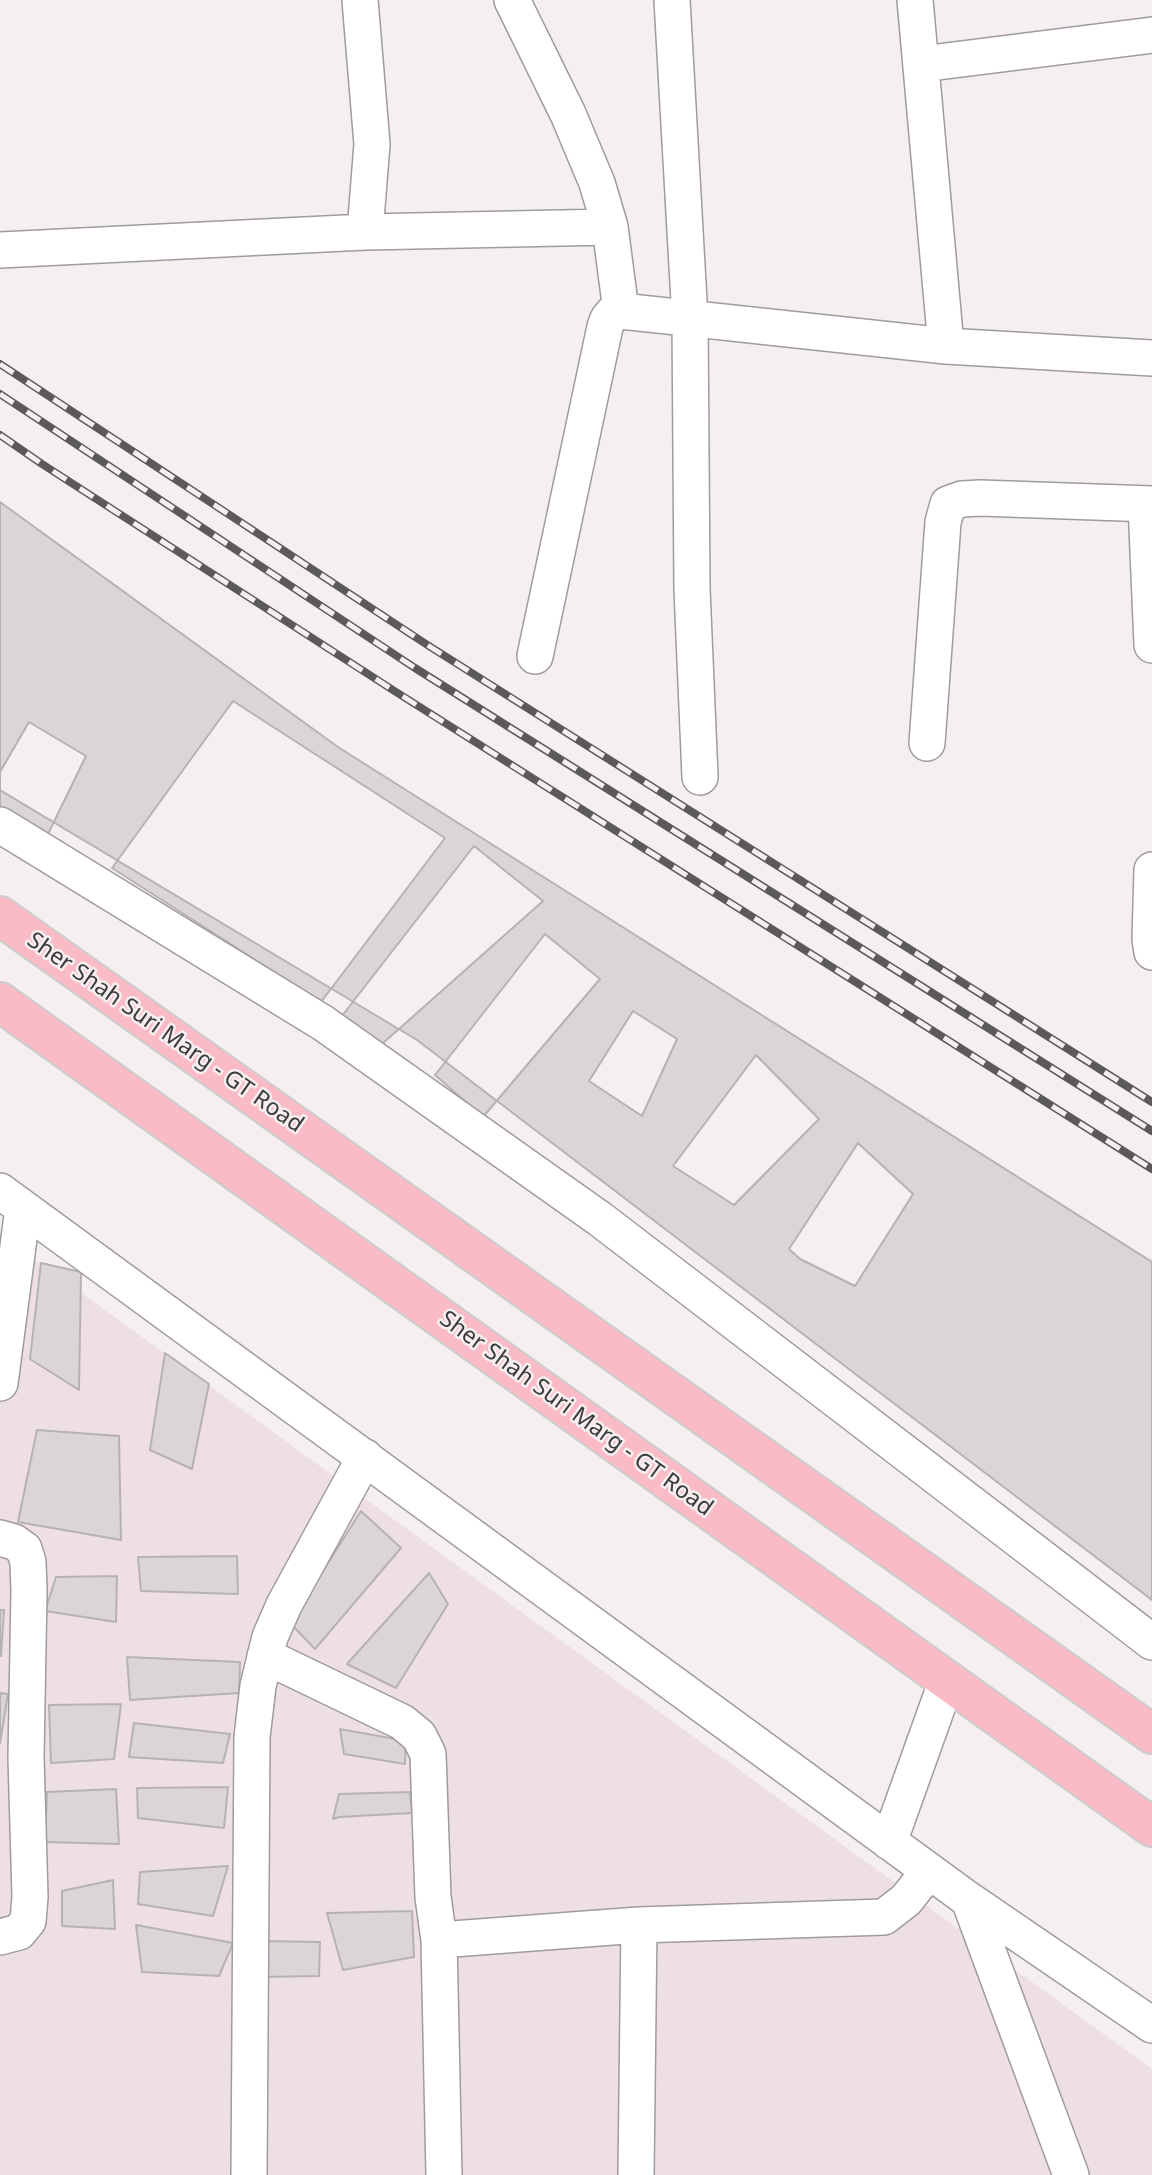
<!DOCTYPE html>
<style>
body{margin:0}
canvas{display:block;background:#f5eff0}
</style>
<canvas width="1152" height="2175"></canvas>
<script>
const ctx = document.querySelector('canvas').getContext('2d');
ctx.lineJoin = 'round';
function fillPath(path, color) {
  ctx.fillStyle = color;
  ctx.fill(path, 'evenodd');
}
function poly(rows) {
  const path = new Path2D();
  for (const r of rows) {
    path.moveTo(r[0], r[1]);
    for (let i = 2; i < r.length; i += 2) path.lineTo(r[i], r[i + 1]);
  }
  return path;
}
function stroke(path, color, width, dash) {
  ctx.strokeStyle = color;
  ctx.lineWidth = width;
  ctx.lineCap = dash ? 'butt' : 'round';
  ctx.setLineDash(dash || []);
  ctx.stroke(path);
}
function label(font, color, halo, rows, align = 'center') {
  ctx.font = font + ' "Noto Sans",sans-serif';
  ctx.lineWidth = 5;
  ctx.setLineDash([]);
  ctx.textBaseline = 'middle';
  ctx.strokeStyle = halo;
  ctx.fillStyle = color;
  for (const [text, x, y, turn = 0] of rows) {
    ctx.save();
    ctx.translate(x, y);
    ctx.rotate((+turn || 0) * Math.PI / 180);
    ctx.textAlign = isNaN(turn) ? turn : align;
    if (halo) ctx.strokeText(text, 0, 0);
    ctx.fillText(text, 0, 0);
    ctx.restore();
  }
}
const built = poly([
 [0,1234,1152,2069,1152,2175,0,2175]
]);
const building = poly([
 [0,502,338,747,1152,1262,1152,1600,417,1040,0,790,0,502],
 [233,701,445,838,321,1002,112,868,233,701],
 [29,722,86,756,47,836,0,806,0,772,29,722],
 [474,846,543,901,382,1044,338,1021,474,846],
 [545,934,600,979,483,1117,435,1075,545,934],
 [633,1011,677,1039,642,1116,589,1081,633,1011],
 [756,1055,819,1119,734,1205,673,1166,756,1055],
 [858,1143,913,1194,855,1286,800,1259,789,1249,858,1143],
 [41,1263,81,1272,79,1390,30,1359,41,1263],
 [165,1353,209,1384,192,1469,150,1450,165,1353],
 [37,1430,119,1436,121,1540,18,1522,37,1430],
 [361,1511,401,1548,315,1649,290,1623,361,1511],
 [237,1556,238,1594,141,1591,138,1557,237,1556],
 [429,1573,448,1604,396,1688,347,1664,429,1573],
 [117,1576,116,1622,45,1611,56,1577,117,1576],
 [0,1610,4,1610,1,1656,0,1656,0,1610],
 [127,1657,240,1662,239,1693,130,1700,127,1657],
 [0,1693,8,1694,0,1743,0,1693],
 [121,1704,114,1759,51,1763,49,1705,121,1704],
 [134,1723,230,1734,223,1763,129,1757,134,1723],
 [340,1729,406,1741,405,1764,344,1754,340,1729],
 [228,1787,224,1828,138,1818,137,1788,228,1787],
 [116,1789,119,1844,45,1842,47,1792,116,1789],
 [410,1792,412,1813,339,1817,333,1819,339,1794,410,1792],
 [228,1866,213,1916,138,1904,140,1872,228,1866],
 [113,1880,115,1929,62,1926,62,1891,113,1880],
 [412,1911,414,1957,343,1970,327,1913,412,1911],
 [136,1925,233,1943,219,1976,142,1972,136,1925],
 [265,1941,320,1942,319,1976,260,1977,265,1941]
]);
const minor = poly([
 [360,0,372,144,365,232],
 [512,0,568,114,597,183,610,227,621,311,613,313,608,319,605,327,535,656],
 [672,0,690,319,692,589,700,777],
 [922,64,1152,35],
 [0,250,365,232,610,227],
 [621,311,946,346,915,0],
 [946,346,1152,358],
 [1146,504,1152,645],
 [927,743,943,522,948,504,962,499,980,498,1152,504],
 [0,825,323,1023,600,1219,1152,1642],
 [1152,870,1150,939,1152,952],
 [0,1191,969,1900,1152,2025],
 [0,1383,23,1208],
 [0,1538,14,1542,24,1549,28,1562,29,1591,26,1757,30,1897,28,1921,19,1932,0,1937],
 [265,1656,402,1722,419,1736,428,1754,433,1897,439,1940,444,2175],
 [889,1842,947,1680],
 [969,1900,1071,2175],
 [439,1940,639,1925,884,1917,906,1900,929,1871],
 [249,2175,252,1737,258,1686,270,1637,284,1605,365,1457],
 [636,2175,639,1925]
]);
const primary = poly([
 [0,916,1152,1734],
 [0,1002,1152,1827]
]);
const rail = poly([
 [0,364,429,646,1152,1102],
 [0,394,415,668,1152,1131],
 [0,435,42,464,396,692,1152,1169]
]);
const streetNames = [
 ["Sher Shah Suri Marg - GT Road",165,1033,35],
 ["Sher Shah Suri Marg - GT Road",576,1414,36]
];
fillPath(built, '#eee0e2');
fillPath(building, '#dbd5d6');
stroke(building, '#b7b2b2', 2);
stroke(minor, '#a09b9c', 38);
stroke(primary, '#ccc', 42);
stroke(minor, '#fff', 35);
stroke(primary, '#fabbc7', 38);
stroke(rail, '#5c595a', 8);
stroke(rail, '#f5eff0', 5, [16]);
label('23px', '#3c3a3a', '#f5eff0', streetNames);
</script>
